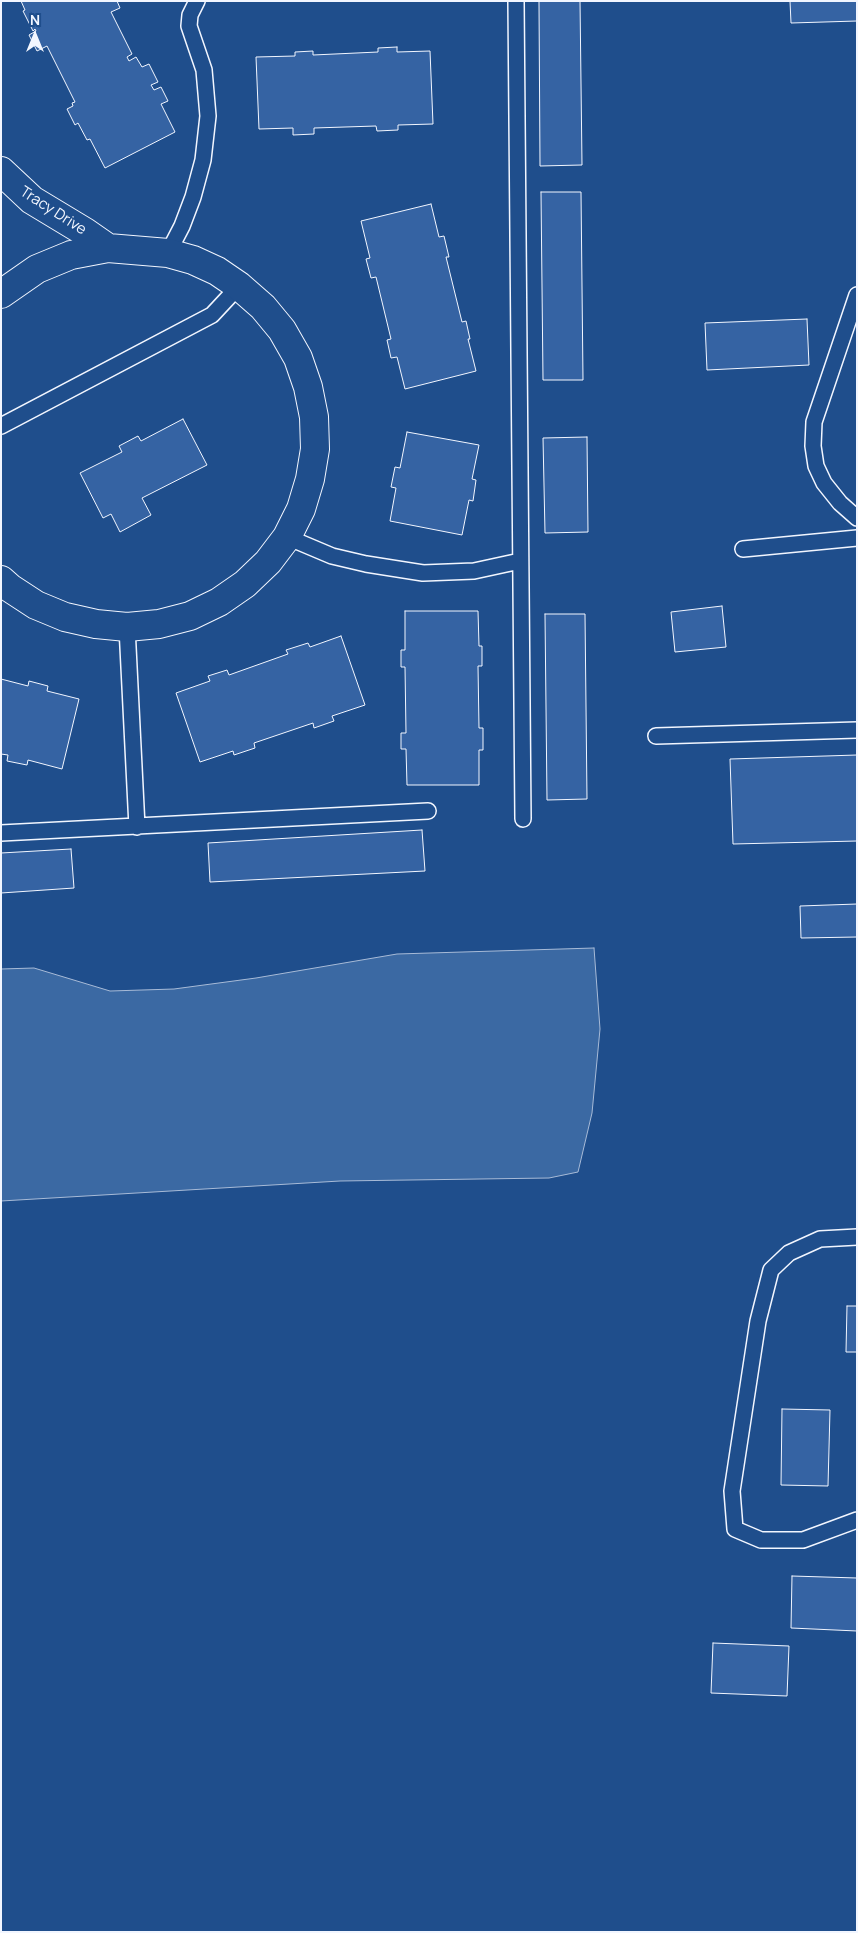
<!DOCTYPE html>
<style>
body{margin:0}
#map{position:relative;width:858px;height:1933px;overflow:hidden;background:#1f4e8c;font-family:Manrope,sans-serif}
canvas{display:block}
.frame{position:absolute;inset:0;border:2px solid #f2f6ff;pointer-events:none}
.north{position:absolute;left:10px;top:10px;width:50px;height:50px;-webkit-text-stroke:4px #1f4e8c;paint-order:stroke;rotate:0deg;font-size:14px;font-weight:700;line-height:20px;text-align:center;color:#f2f6ff}
.north::after{content:'';display:block;margin:auto;width:18px;height:22px;background:#f2f6ff;clip-path:polygon(50% 0,100% 100%,50% 72%,0 100%)}
</style>
<div id="map">
<canvas width="858" height="1933"></canvas>
<div class="frame"></div>
<div class="north">N</div>
</div>
<script>
const ctx = document.querySelector('canvas').getContext('2d');
ctx.lineJoin = 'round';
function fillPath(path, color) {
  ctx.fillStyle = color;
  ctx.fill(path, 'evenodd');
}
function poly(rows) {
  const path = new Path2D();
  for (const r of rows) {
    path.moveTo(r[0], r[1]);
    for (let i = 2; i < r.length; i += 2) path.lineTo(r[i], r[i + 1]);
  }
  return path;
}
function stroke(path, color, width, dash) {
  ctx.strokeStyle = color;
  ctx.lineWidth = width;
  ctx.lineCap = dash ? 'butt' : 'round';
  ctx.setLineDash(dash || []);
  ctx.stroke(path);
}
function label(font, color, halo, rows, align = 'center') {
  ctx.font = font + ' Manrope,sans-serif';
  ctx.lineWidth = 4;
  ctx.setLineDash([]);
  ctx.textBaseline = 'middle';
  ctx.strokeStyle = halo;
  ctx.fillStyle = color;
  for (const [text, x, y, turn = 0] of rows) {
    ctx.save();
    ctx.translate(x, y);
    ctx.rotate((+turn || 0) * Math.PI / 180);
    ctx.textAlign = isNaN(turn) ? turn : align;
    if (halo) ctx.strokeText(text, 0, 0);
    ctx.fillText(text, 0, 0);
    ctx.restore();
  }
}
const water = poly([
 [594,948,600,1029,592,1113,578,1172,549,1178,340,1181,1,1201,1,969,34,968,110,991,174,989,256,978,397,954,594,948]
]);
const building = poly([
 [21,1,117,1,120,8,111,12,132,54,127,57,129,61,136,57,142,67,149,64,158,82,151,85,154,90,161,87,168,101,161,104,175,132,105,168,90,139,87,140,78,123,75,125,67,109,73,106,72,103,75,102,47,46,37,51,29,35,36,31,35,29,33,31,23,11,25,10,21,1],
 [539,1,580,1,582,165,540,166,539,1],
 [790,1,857,1,857,21,791,23,790,1],
 [397,47,397,52,430,51,433,124,398,125,398,130,377,131,376,126,314,128,314,134,293,135,293,128,259,129,256,57,295,56,295,52,313,51,313,55,378,52,378,48,397,47],
 [541,192,581,192,583,380,543,380,541,192],
 [431,204,439,237,444,236,449,257,446,257,462,322,466,321,470,339,468,339,476,371,405,389,397,357,391,358,387,340,391,339,376,277,371,278,366,259,370,258,361,221,431,204],
 [807,319,809,365,707,370,705,323,807,319],
 [183,419,207,465,142,498,151,515,120,532,111,514,103,518,80,473,122,452,119,446,138,436,141,441,183,419],
 [407,432,479,445,472,479,476,480,473,501,469,500,462,535,390,521,396,488,391,487,395,467,400,468,407,432],
 [587,437,588,532,545,533,543,438,587,437],
 [722,606,726,647,675,652,671,612,722,606],
 [405,611,478,611,479,646,482,646,482,666,478,666,479,728,483,728,483,750,479,750,479,785,407,785,406,749,401,749,401,733,406,733,405,667,401,667,401,650,405,650,405,611],
 [545,614,585,614,587,799,547,800,545,614],
 [341,636,365,705,332,716,334,721,314,728,313,723,254,743,255,748,234,755,233,751,200,762,176,693,210,681,208,676,227,670,229,675,288,654,286,650,308,643,310,647,341,636],
 [1,679,28,686,29,681,48,686,47,691,79,699,62,769,28,760,27,765,7,761,8,755,1,754,1,679],
 [857,755,857,841,733,844,730,759,857,755],
 [422,830,425,871,210,882,208,843,422,830],
 [71,849,74,888,1,893,1,853,71,849],
 [857,904,857,937,801,938,800,906,857,904],
 [847,1306,857,1306,857,1352,846,1352,847,1306],
 [782,1409,830,1410,828,1486,781,1485,782,1409],
 [792,1576,857,1578,857,1631,791,1628,792,1576],
 [713,1643,789,1646,787,1696,711,1693,713,1643]
]);
const lane = poly([
 [516,1,523,819],
 [168,253,182,226,193,197,203,160,208,116,204,70,189,26,190,15,197,1],
 [857,295,814,422,813,446,816,466,824,483,840,503,857,518],
 [1,426,212,315,239,286],
 [287,537,332,556,366,564,423,573,474,571,520,561],
 [743,549,857,538],
 [127,627,137,827],
 [656,736,857,730],
 [1,833,428,811],
 [857,1237,820,1239,789,1253,771,1270,758,1321,732,1491,735,1529,761,1540,803,1540,857,1520]
]);
const street = poly([
 [1,171,32,200,85,232,108,248],
 [1,294,37,269,71,255,108,248,168,253,193,260,217,271,239,286,263,307,282,330,298,358,308,387,314,417,315,449,310,479,301,509,287,537,268,562,245,584,219,602,190,616,159,624,127,627,96,624,65,617,36,605,10,588,1,580]
]);
const streetNames = [
 ["Tracy Drive",53,211,33]
];
fillPath(water, '#3b69a3');
stroke(water, '#a8bbd7', 1);
fillPath(building, '#3563a3');
stroke(building, '#f2f6ff', 1);
stroke(lane, '#f2f6ff', 18);
stroke(street, '#f2f6ff', 30);
stroke(lane, '#1f4e8c', 15);
stroke(street, '#1f4e8c', 28);
label('15px', '#f2f6ff', '#1f4e8c', streetNames);
</script>
